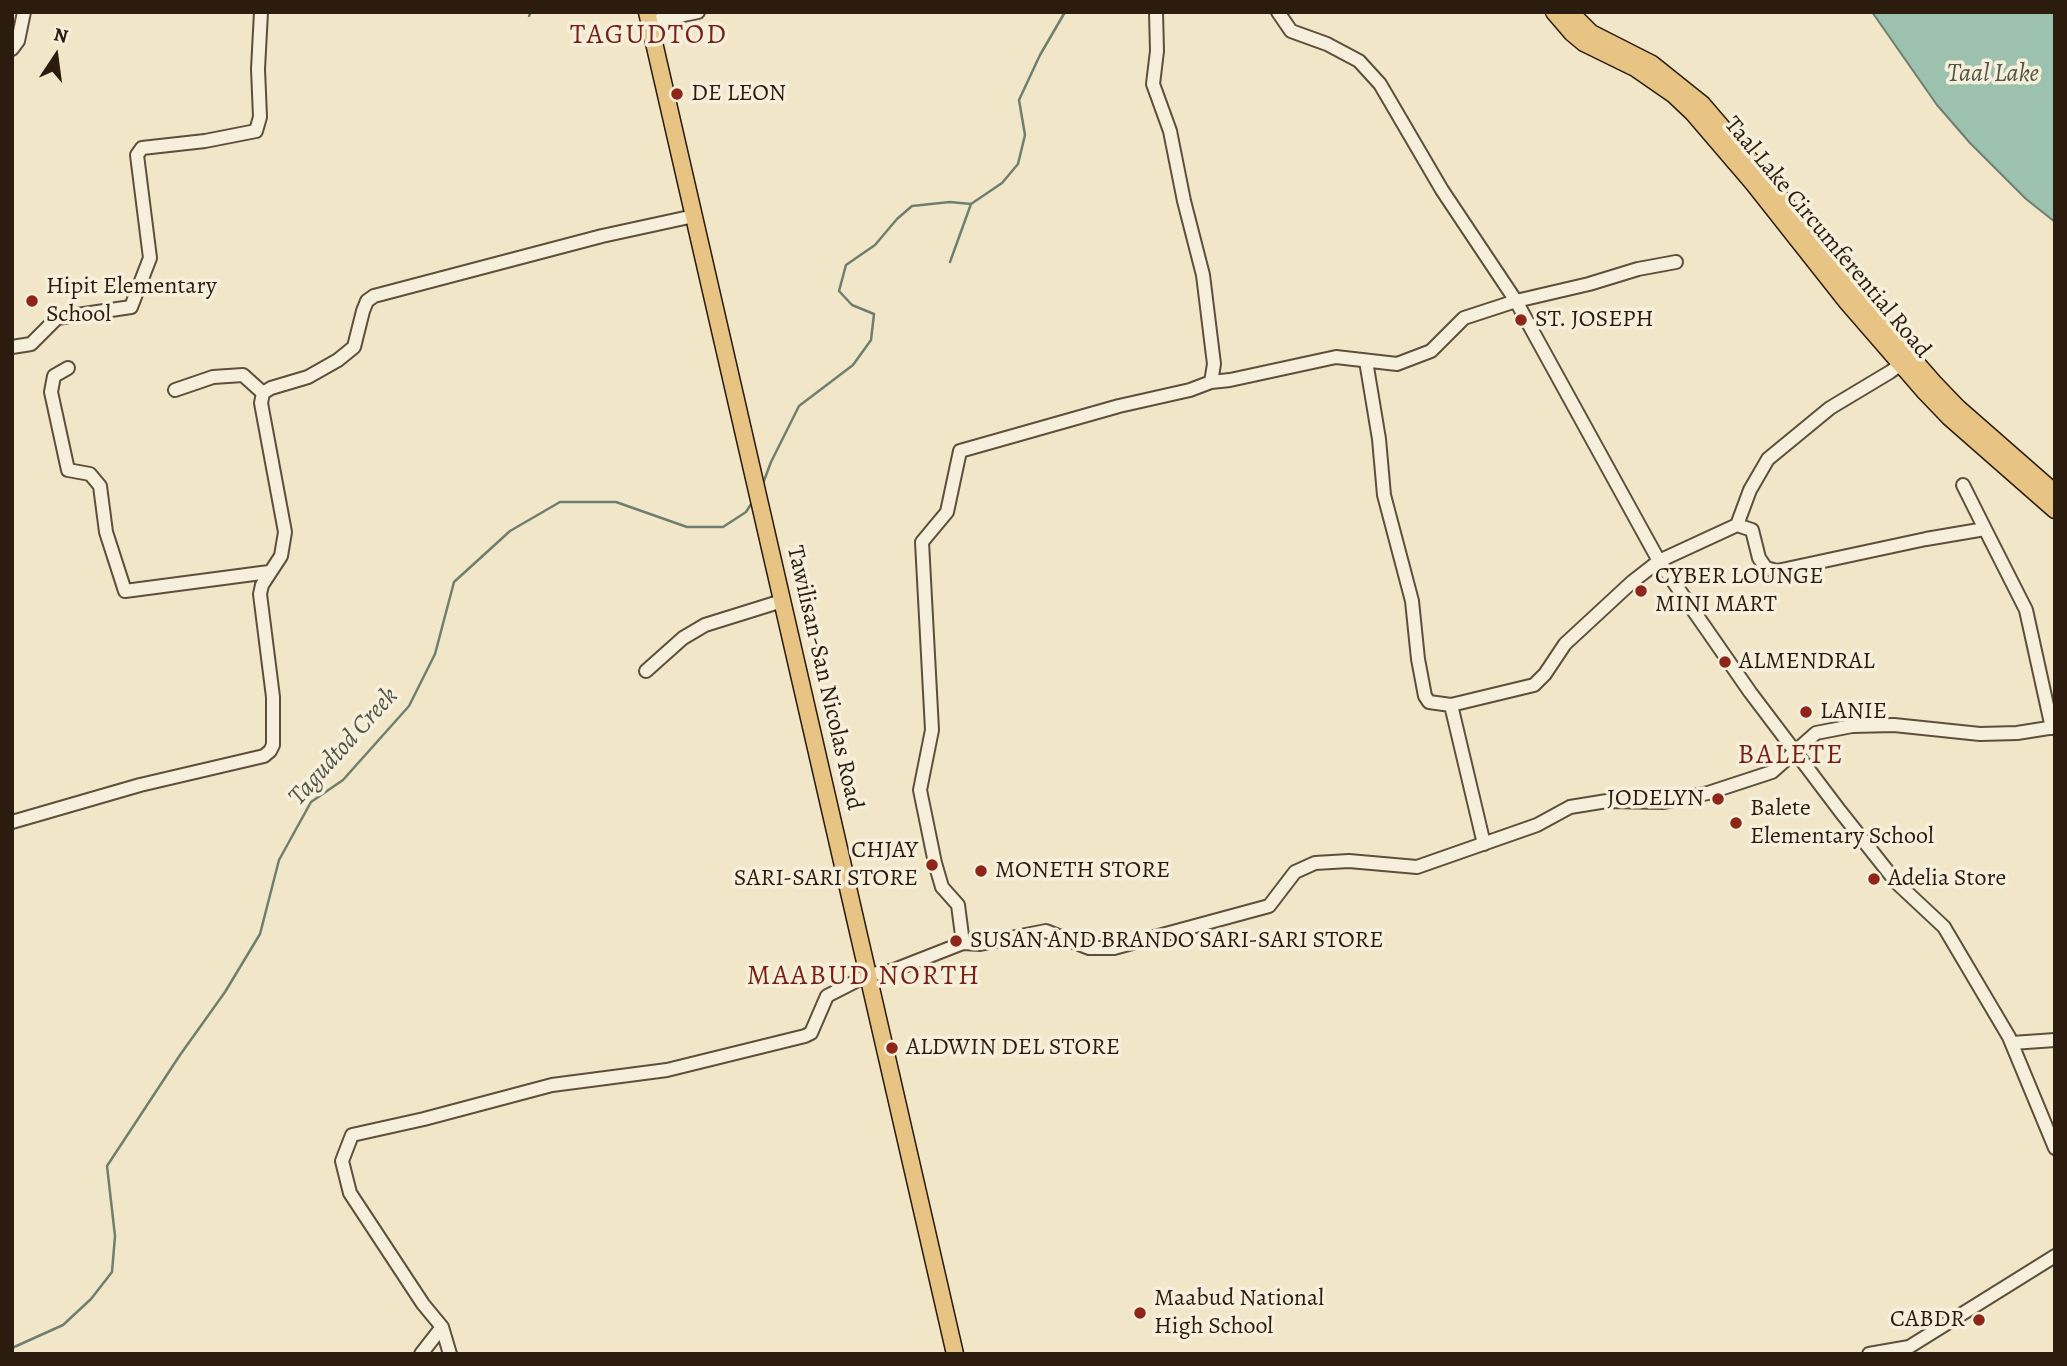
<!DOCTYPE html>
<style>
body{margin:0}
#map{position:relative;width:2067px;height:1366px;overflow:hidden;background:#f1e7c8;font-family:Alegreya,serif}
canvas{display:block}
.frame{position:absolute;inset:0;border:14px solid #2b1c0e;pointer-events:none}
.north{position:absolute;left:21px;top:21px;width:70px;height:70px;-webkit-text-stroke:5px #f6efdb;paint-order:stroke;rotate:13deg;font-size:19px;font-weight:700;line-height:28px;text-align:center;color:#2b1c0e}
.north::after{content:'';display:block;margin:auto;width:24px;height:32px;background:#2b1c0e;clip-path:polygon(50% 0,100% 100%,50% 72%,0 100%)}
</style>
<div id="map">
<canvas width="2067" height="1366"></canvas>
<div class="frame"></div>
<div class="north">N</div>
</div>
<script>
const ctx = document.querySelector('canvas').getContext('2d');
ctx.lineJoin = 'round';
function fillPath(path, color) {
  ctx.fillStyle = color;
  ctx.fill(path, 'evenodd');
}
function poly(rows) {
  const path = new Path2D();
  for (const r of rows) {
    path.moveTo(r[0], r[1]);
    for (let i = 2; i < r.length; i += 2) path.lineTo(r[i], r[i + 1]);
  }
  return path;
}
function stroke(path, color, width, dash) {
  ctx.strokeStyle = color;
  ctx.lineWidth = width;
  ctx.lineCap = dash ? 'butt' : 'round';
  ctx.setLineDash(dash || []);
  ctx.stroke(path);
}
function label(font, color, halo, rows, align = 'center') {
  ctx.font = font + ' Alegreya,serif';
  ctx.lineWidth = 7;
  ctx.setLineDash([]);
  ctx.textBaseline = 'middle';
  ctx.strokeStyle = halo;
  ctx.fillStyle = color;
  for (const [text, x, y, turn = 0] of rows) {
    ctx.save();
    ctx.translate(x, y);
    ctx.rotate((+turn || 0) * Math.PI / 180);
    ctx.textAlign = isNaN(turn) ? turn : align;
    if (halo) ctx.strokeText(text, 0, 0);
    ctx.fillText(text, 0, 0);
    ctx.restore();
  }
}
const water = poly([
 [1872,12,2055,12,2055,222,2026,199,1970,143,1937,105,1872,12]
]);
const stream = poly([
 [529,16,531,12],
 [950,262,971,204],
 [762,486,771,462,799,406,853,365,871,340,874,314,852,305,839,291,846,265,875,245,897,219,912,206,950,202,971,204,1002,183,1018,164,1025,135,1019,100,1040,55,1065,12],
 [12,1348,63,1325,91,1299,112,1272,115,1236,107,1166,180,1055,225,992,260,934,279,860,311,802,343,780,409,706,435,654,454,582,510,531,560,502,616,502,687,527,723,527,746,512,753,501]
]);
const minor = poly([
 [1278,12,1291,31,1327,44,1359,61,1380,84,1442,190,1516,301,1659,561,1750,692,1840,811,1897,883,1944,927,2009,1037,2055,1148],
 [649,22,698,12],
 [12,49,18,41,24,12],
 [12,347,31,344,57,318,131,307,150,258,137,155,142,148,205,141,256,131,260,117,258,69,261,12],
 [1366,361,1379,439,1384,495,1412,601,1418,659,1425,696,1429,702,1451,705],
 [68,368,54,376,51,392,68,470,90,474,100,486,106,532,125,591,269,572],
 [1211,382,1230,380,1336,357,1397,364,1431,351,1464,318,1516,301,1589,284,1638,269,1676,262],
 [175,390,213,377,243,375,263,393],
 [1963,485,1985,529],
 [1737,525,1752,530,1759,558,1766,568,1777,571,1926,539,1985,529,2026,610,2052,728],
 [646,671,683,638,705,625,782,601],
 [12,822,140,785,264,756,270,751,273,745,273,697,260,594,262,585,281,556,285,532,261,403,263,393,271,388,308,377,338,360,354,347,363,311,367,301,374,296,602,236,694,216],
 [1484,844,1451,705,1534,685,1545,674,1565,644,1632,582,1659,561,1737,525,1750,490,1768,459,1830,408,1890,372,1908,359],
 [963,943,958,905,942,887,935,863,920,790,932,730,922,542,947,512,960,451,1119,406,1190,390,1211,382,1214,364,1203,275,1184,201,1170,131,1153,84,1157,51,1156,12],
 [2012,1043,2055,1040],
 [421,1354,442,1327],
 [450,1354,442,1327,423,1304,350,1193,342,1161,352,1135,424,1119,552,1085,667,1070,805,1036,811,1033,827,996,868,975,894,970,963,943,980,944,1046,931,1089,948,1114,948,1269,906,1295,872,1315,863,1349,861,1417,867,1537,825,1570,807,1607,801,1664,802,1708,793,1772,772,1816,733,1852,726,1894,725,1980,734,2017,733,2055,727],
 [1869,1354,1909,1347,2055,1256]
]);
const major = poly([
 [647,12,955,1354],
 [1554,12,1572,33,1584,43,1635,68,1674,95,1693,113,1753,183,1847,302,1925,392,1949,417,2055,510],
 [1570,12,1591,33,1652,64,1702,104,1763,175,1856,294,1934,383,1958,408,2055,493]
]);
const markers = [
 [677,94,7,"#8f2418"],
 [32,301,7,"#8f2418"],
 [1521,320,7,"#8f2418"],
 [1641,591,7,"#8f2418"],
 [1725,662,7,"#8f2418"],
 [1806,712,7,"#8f2418"],
 [1718,799,7,"#8f2418"],
 [1736,823,7,"#8f2418"],
 [932,865,7,"#8f2418"],
 [981,871,7,"#8f2418"],
 [1874,879,7,"#8f2418"],
 [956,941,7,"#8f2418"],
 [892,1048,7,"#8f2418"],
 [1140,1313,7,"#8f2418"],
 [1979,1320,7,"#8f2418"]
];
const poiNames = [
 ["DE LEON",691,94],
 ["Hipit Elementary",46,287],
 ["School",46,315],
 ["ST. JOSEPH",1535,320],
 ["CYBER LOUNGE",1655,577],
 ["MINI MART",1655,605],
 ["ALMENDRAL",1739,662],
 ["LANIE",1820,712],
 ["JODELYN",1704,799,"right"],
 ["Balete",1750,809],
 ["Elementary School",1750,837],
 ["CHJAY",918,851,"right"],
 ["SARI-SARI STORE",918,879,"right"],
 ["MONETH STORE",995,871],
 ["Adelia Store",1888,879],
 ["SUSAN AND BRANDO SARI-SARI STORE",970,941],
 ["ALDWIN DEL STORE",906,1048],
 ["Maabud National",1154,1299],
 ["High School",1154,1327],
 ["CABDR",1965,1320,"right"]
];
const streetNames = [
 ["Taal Lake Circumferential Road",1827,238,50],
 ["Tawilisan-San Nicolas Road",824,678,77]
];
const waterNames = [
 ["Taal Lake",1993,75],
 ["Tagudtod Creek",344,747,-48]
];
const quarterNames = [
 ["TAGUDTOD",649,36],
 ["BALETE",1791,756],
 ["MAABUD NORTH",864,977]
];
fillPath(water, '#9cc1af');
stroke(water, '#6f7f6f', 2);
stroke(stream, '#6f7f6f', 2.5);
stroke(minor, '#5c4f3c', 16);
stroke(major, '#2b1c0e', 19);
stroke(minor, '#f6efdb', 12);
stroke(major, '#e8c484', 16);
for (const [x, y, r, color] of markers) {
  const dot = new Path2D();
  dot.arc(x, y, r, 0, 2 * Math.PI);
  ctx.fillStyle = color;
  ctx.fill(dot);
  stroke(dot, '#f6efdb', 2.5);
}
label('24px', '#2b1c0e', '#f6efdb', poiNames, 'left');
label('24px', '#2b1c0e', '#f6efdb', streetNames);
label('italic 26px', '#535646', '#f6efdb', waterNames);
ctx.letterSpacing = '2px';
label('28px', '#7a1f14', '#f6efdb', quarterNames);
ctx.letterSpacing = '0px';
</script>
